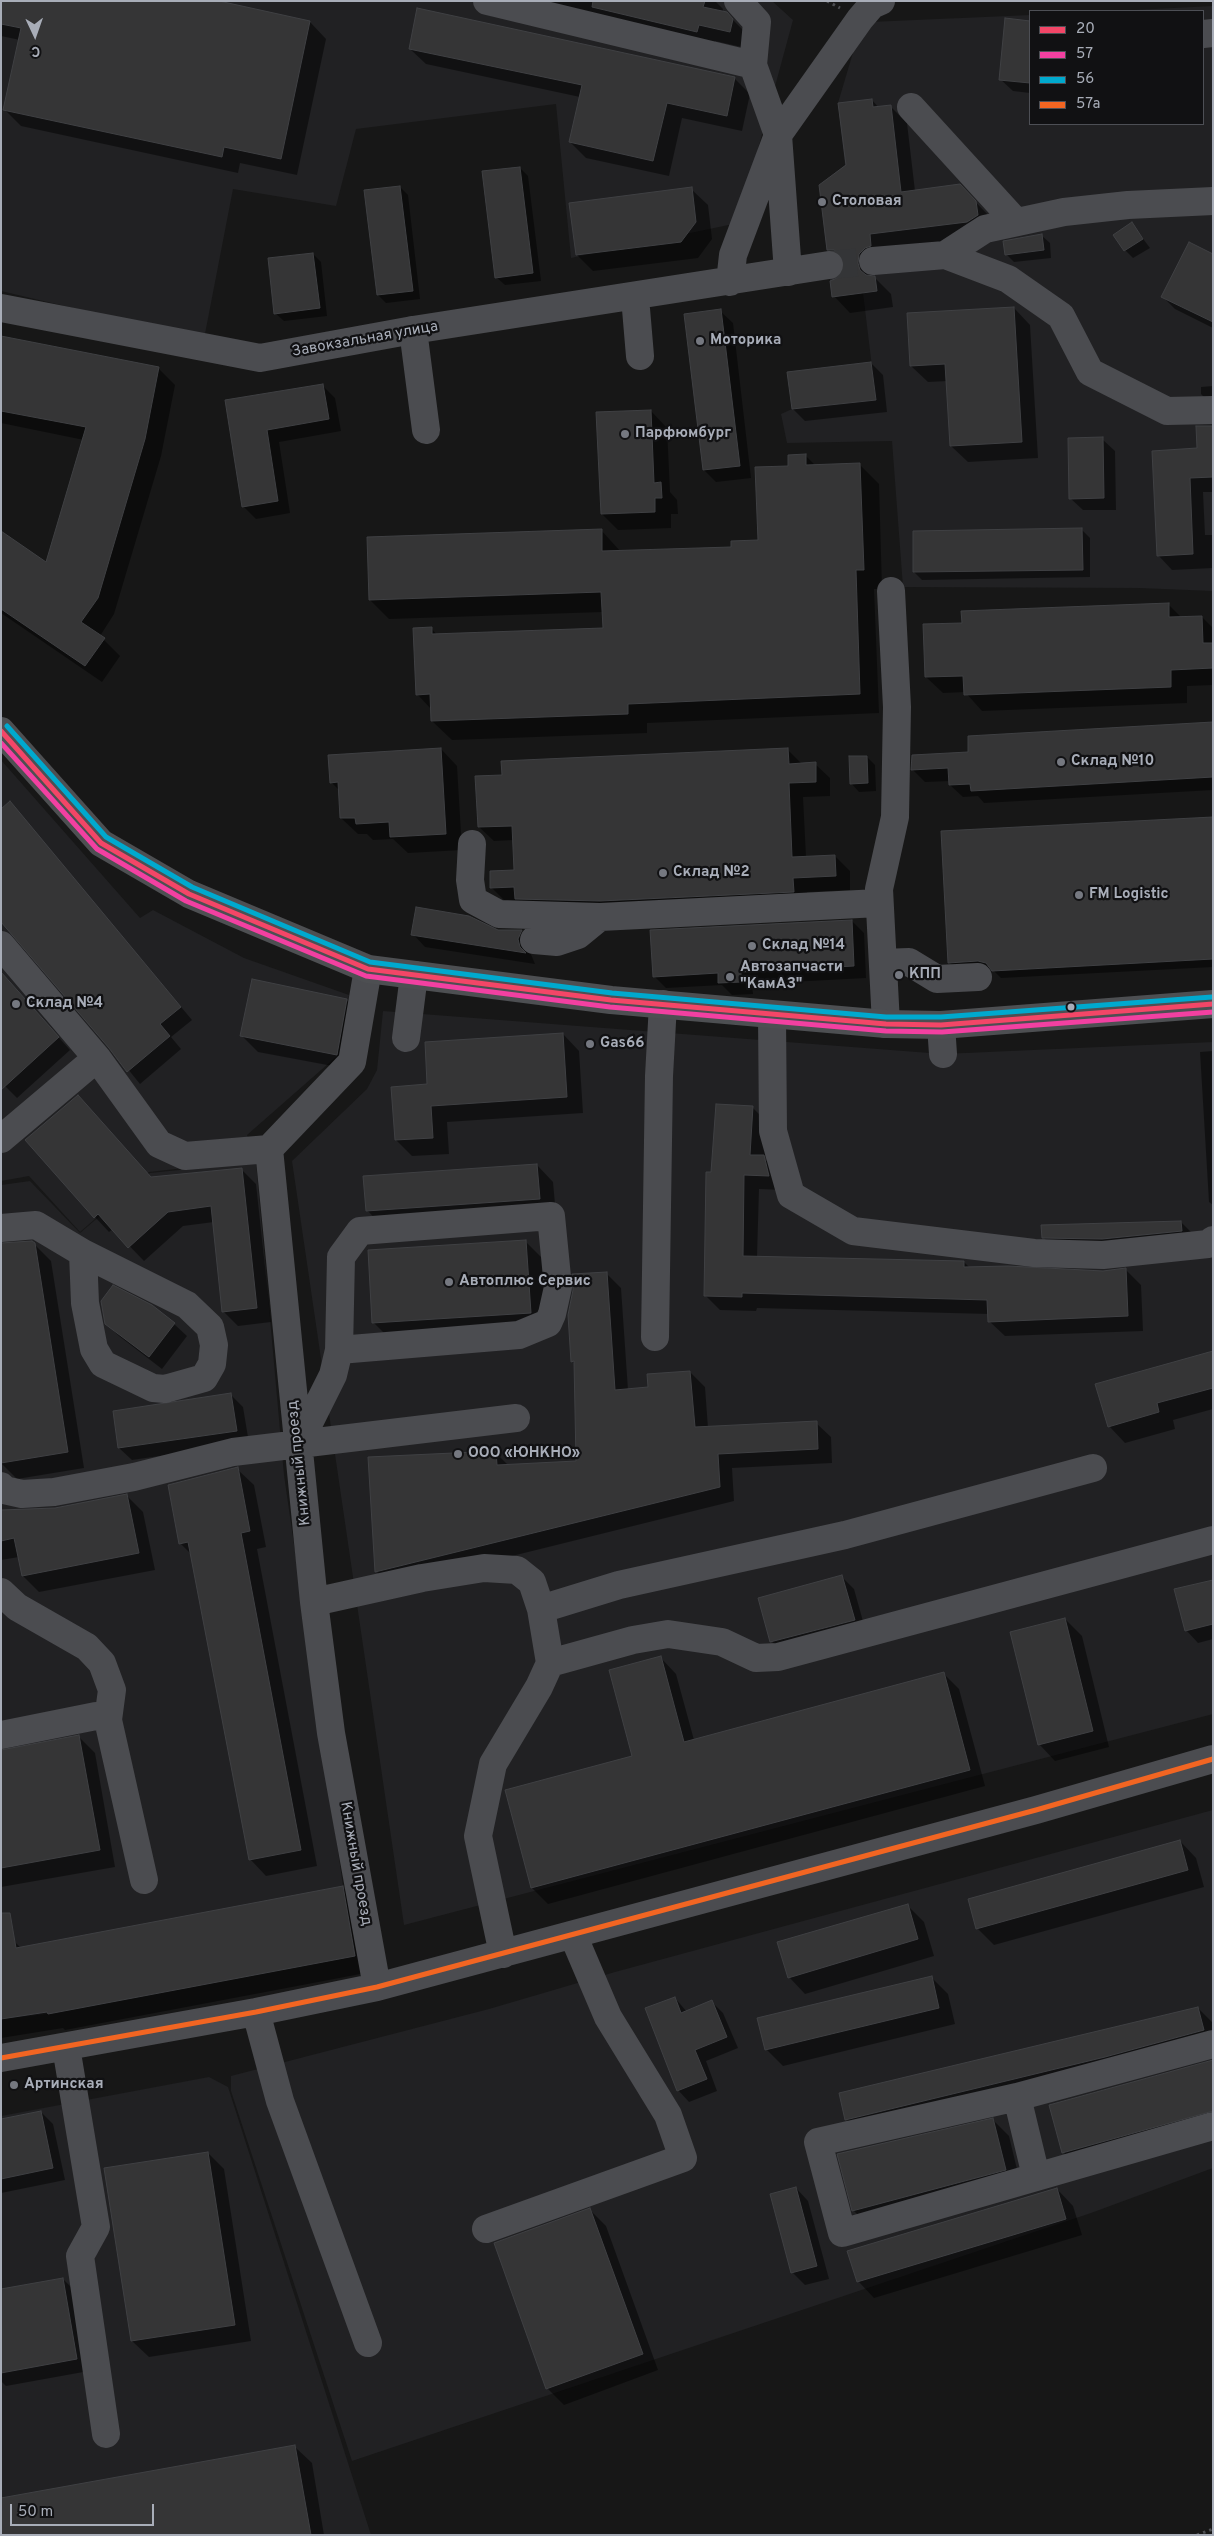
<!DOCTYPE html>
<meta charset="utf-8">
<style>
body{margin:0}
#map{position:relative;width:1214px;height:2536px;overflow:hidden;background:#171717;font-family:Overpass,sans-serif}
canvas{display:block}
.frame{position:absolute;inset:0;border:2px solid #a8adb8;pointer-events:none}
.legend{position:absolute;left:1029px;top:10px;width:175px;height:115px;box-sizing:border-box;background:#111113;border:1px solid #4d4f55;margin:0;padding:6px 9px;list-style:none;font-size:15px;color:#a8adb8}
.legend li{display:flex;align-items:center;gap:10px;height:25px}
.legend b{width:25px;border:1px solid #4d4f55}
.north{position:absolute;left:10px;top:10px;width:50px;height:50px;-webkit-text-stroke:4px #111113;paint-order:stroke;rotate:177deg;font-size:14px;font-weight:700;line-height:20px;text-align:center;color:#a8adb8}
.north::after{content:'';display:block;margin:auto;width:18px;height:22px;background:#a8adb8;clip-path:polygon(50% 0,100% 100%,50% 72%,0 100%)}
.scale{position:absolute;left:10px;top:2504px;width:144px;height:22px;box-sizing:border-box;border:2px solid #a8adb8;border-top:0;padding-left:6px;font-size:15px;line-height:18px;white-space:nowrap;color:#a8adb8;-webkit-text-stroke:4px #111113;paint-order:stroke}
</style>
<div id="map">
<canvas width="1214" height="2536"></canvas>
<div class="frame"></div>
<ul class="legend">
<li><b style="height:6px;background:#f34667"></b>20</li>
<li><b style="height:6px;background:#f240a1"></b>57</li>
<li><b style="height:6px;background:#00a9ce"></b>56</li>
<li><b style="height:6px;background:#f26522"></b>57а</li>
</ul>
<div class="north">С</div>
<div class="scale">50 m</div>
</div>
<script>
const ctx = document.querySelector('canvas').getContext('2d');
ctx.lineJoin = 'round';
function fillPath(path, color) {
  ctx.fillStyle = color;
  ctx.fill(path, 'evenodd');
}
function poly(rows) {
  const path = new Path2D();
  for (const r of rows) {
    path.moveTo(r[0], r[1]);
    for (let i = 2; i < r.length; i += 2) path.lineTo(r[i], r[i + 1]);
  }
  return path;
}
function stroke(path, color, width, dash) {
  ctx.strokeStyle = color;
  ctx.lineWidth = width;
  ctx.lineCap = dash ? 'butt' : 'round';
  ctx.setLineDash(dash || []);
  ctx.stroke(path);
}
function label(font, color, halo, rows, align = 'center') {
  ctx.font = font + ' Overpass,sans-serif';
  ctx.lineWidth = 4.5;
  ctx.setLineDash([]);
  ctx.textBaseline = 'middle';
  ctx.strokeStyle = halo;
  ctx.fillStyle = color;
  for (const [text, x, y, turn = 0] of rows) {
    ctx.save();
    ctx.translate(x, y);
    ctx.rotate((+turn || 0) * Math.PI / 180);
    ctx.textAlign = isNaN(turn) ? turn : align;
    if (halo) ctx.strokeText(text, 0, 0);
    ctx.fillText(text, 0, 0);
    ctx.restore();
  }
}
const built = poly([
 [1,1,772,1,793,20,738,223,571,258,556,104,356,129,336,206,233,189,204,339,1,291],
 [1213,6,1213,591,1139,588,903,587,892,441,787,443,781,414,792,409,876,400,863,293,832,297,819,185,845,165,838,103,857,39,870,22,1030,15,1030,124,1203,124,1203,11,1114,11],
 [1,760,140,918,153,910,244,958,349,995,337,1056,247,1135,256,1160,149,1172,80,1232,29,1176,1,1181],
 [383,1011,943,1054,1213,1042,1213,1714,404,1925,292,1161,367,1089,377,1070],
 [256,1162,284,1475,343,1886,356,1956,48,2014,1,2019,1,1185,30,1181,80,1233,150,1173],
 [1213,1810,1213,2168,1091,2213,352,2461,231,2091,231,2076,489,2009,615,1972],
 [209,2077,228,2087,371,2535,1,2535,1,2116]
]);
const shadow = poly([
 [1,1,310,22,326,39,297,175,240,163,238,173,21,126,4,109,20,40,1,36],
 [514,1,715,1,723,9,722,13,727,14,744,31,746,48,715,41,714,48],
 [1007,20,1030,22,1030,93,1013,91,1000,79],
 [410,49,734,78,750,94,742,131,682,118,669,176,586,158,570,142,580,97,426,64],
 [872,100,879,108,890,106,907,123,915,191,960,186,992,219,875,271,874,277,891,294,893,307,850,313,834,296,845,266,828,249,847,166],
 [520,168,528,176,541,281,505,285,496,277],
 [400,187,408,195,420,299,386,303,378,295],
 [691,189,708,205,712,239,698,258,593,271,577,255],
 [1132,224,1150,248,1133,258,1125,250],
 [1041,235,1050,243,1051,258,1014,262,1006,254],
 [313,254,321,262,327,316,284,321,275,313],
 [1213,255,1213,328,1175,309,1163,297],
 [1014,308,1030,325,1038,458,968,462,951,446,948,381,928,382,911,366],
 [720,311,733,323,751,478,716,482,704,470],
 [1,338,158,368,175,385,161,456,114,614,100,636,120,656,102,682,1,613,1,533,47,564,84,440,1,423],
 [871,363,883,375,887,412,805,421,793,409],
 [323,386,335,398,341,431,279,442,290,513,256,519,243,506,226,401],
 [1213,386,1213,406,1201,394,1201,387],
 [651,411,667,428,670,492,677,500,678,514,671,514,671,528,618,530,602,514],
 [1213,427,1213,492,1203,492,1205,535,1213,535,1213,568,1172,570,1158,555,1198,450],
 [1102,439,1115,451,1116,510,1083,510,1070,498],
 [805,455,816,466,860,465,879,484,882,589,874,589,879,713,647,723,647,733,452,740,432,721,432,710,417,694,431,628,438,636,604,629,603,612,389,619,370,600,601,530,621,552,733,548,759,541,789,467],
 [1082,530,1090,538,1090,577,922,580,914,572],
 [1168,604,1182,618,1202,617,1213,628,1213,685,1187,686,1187,703,982,711,965,692,943,693,926,677,963,624],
 [1213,724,1213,790,984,803,978,796,963,797,950,785,950,781,925,782,913,770,970,753],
 [441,749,457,766,462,850,408,853,393,839,373,840,367,834,358,834,341,818,340,791,331,782],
 [788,750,802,764,815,764,830,778,830,796,803,797,806,857,835,856,850,871,850,890,807,892,808,906,506,902,491,887,515,871,514,840,494,841,479,827,503,776],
 [867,757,875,765,876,791,859,792,851,783],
 [10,803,192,1020,171,1037,181,1049,140,1084,110,1047],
 [1213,818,1213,967,1001,978,994,971,987,969,957,970,949,962],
 [852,921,864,933,866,978,752,984,753,994,732,995,722,985,666,988,654,976],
 [498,931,521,932,534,944,530,952,535,964,425,947,413,934],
 [1,973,70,1050,17,1098,1,1082],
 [346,1000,363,1016,354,1070,258,1052,242,1036],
 [563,1034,579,1051,583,1113,447,1122,449,1154,412,1156,396,1140,429,1086],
 [1213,1051,1213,1205,1209,1202,1200,1052],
 [78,1096,152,1179,241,1169,256,1184,271,1322,238,1326,223,1311,214,1222,183,1226,144,1261,113,1229,109,1232,95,1217,27,1140],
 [753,1108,768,1123,765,1159,778,1172,783,1190,759,1189,757,1257,964,1262,970,1268,1103,1272,1126,1270,1141,1285,1143,1331,1005,1336,989,1321,989,1314,757,1308,756,1311,720,1310,705,1295,712,1173],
 [537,1165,553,1182,556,1215,383,1227,367,1210],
 [1181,1222,1193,1234,1055,1249,1043,1237],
 [526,1242,542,1258,547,1329,390,1339,374,1323],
 [34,1244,51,1261,84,1468,17,1479,1,1463,1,1245],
 [606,1273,621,1288,628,1390,649,1389,690,1372,705,1387,708,1428,816,1423,831,1437,832,1463,732,1468,734,1501,391,1586,377,1572,369,1458,496,1453,509,1466,577,1463,575,1364,572,1361],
 [106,1323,174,1324,187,1336,162,1369,119,1336],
 [1213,1352,1213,1409,1173,1420,1175,1429,1125,1443,1109,1426],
 [231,1395,243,1407,249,1443,132,1460,119,1448,114,1412],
 [237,1469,254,1485,266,1547,257,1549,317,1866,266,1876,250,1859,192,1555,180,1543],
 [127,1496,143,1512,155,1570,39,1592,23,1576,19,1557,1,1560,1,1511,57,1509],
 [842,1577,854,1589,866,1632,784,1653,771,1641],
 [1213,1581,1213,1639,1198,1643,1186,1630],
 [1065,1619,1082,1636,1109,1747,1055,1761,1039,1744],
 [660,1657,676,1674,694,1740,943,1673,959,1689,985,1786,548,1904,532,1888,634,1757],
 [79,1737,95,1753,115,1867,1,1887,1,1751],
 [1180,1841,1196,1858,1204,1887,994,1945,977,1928],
 [342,1887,359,1904,371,1972,65,2030,63,2028,1,2038,1,1943,14,1941,21,1948],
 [907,1905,924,1922,934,1956,805,1994,789,1977],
 [931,1977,948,1994,955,2024,783,2066,766,2049],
 [675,1998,687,2012,712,2002,723,2013,738,2048,706,2061,717,2091,689,2102,678,2090],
 [1198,2008,1213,2023,1213,2049,863,2136,846,2119],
 [1213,2060,1213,2130,1079,2168,1064,2153,1050,2106],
 [41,2112,53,2124,65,2180,1,2193,1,2120],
 [993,2120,1009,2136,1021,2186,870,2227,854,2211,839,2155],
 [208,2153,224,2169,251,2341,149,2357,132,2341],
 [796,2188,808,2201,829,2279,805,2285,792,2272],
 [1057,2189,1073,2206,1082,2235,874,2298,858,2281],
 [590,2210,606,2226,658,2370,564,2405,547,2388],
 [63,2279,75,2291,89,2371,6,2386,1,2381,1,2290],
 [295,2447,312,2463,324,2535,1,2535]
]);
const building = poly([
 [1,1,219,1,310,21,281,159,224,147,222,157,3,110,21,28,1,24,1,1],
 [593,1,705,1,703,7,727,12,733,19,730,32,699,25,697,32,592,7,593,1],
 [417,8,735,77,727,116,667,103,653,161,569,142,582,85,409,49,417,8],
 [1005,18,1030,21,1030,83,999,80,1005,18],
 [872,99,873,107,891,105,901,192,960,184,976,201,978,215,967,222,870,234,871,246,865,248,859,254,858,263,860,270,866,275,875,276,877,291,832,297,830,281,839,277,843,271,844,263,841,255,834,250,827,250,819,185,846,165,838,103,872,99],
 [520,167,533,273,495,278,482,171,520,167],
 [400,186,413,291,377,295,364,190,400,186],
 [692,187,696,222,681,242,576,255,569,203,692,187],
 [1132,222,1143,239,1124,251,1113,235,1132,222],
 [1042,234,1044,250,1005,255,1003,241,1042,234],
 [1189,242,1213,254,1213,322,1161,297,1189,242],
 [313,253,320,308,274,314,268,258,313,253],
 [1014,307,1022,442,950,446,945,364,910,366,907,313,1014,307],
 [721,309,740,466,703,470,684,314,721,309],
 [1,336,159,367,145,439,98,598,81,622,105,638,85,666,1,609,1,531,46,562,86,427,1,411,1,336],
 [871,362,876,400,792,409,787,372,871,362],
 [323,384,329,419,267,430,278,501,242,507,225,400,323,384],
 [651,410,654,483,661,482,662,498,655,498,655,512,601,514,596,412,651,410],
 [1196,426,1213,426,1213,477,1190,478,1193,554,1157,556,1152,451,1197,448,1196,426],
 [1103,437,1104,498,1069,499,1068,438,1103,437],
 [806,454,806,465,860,463,864,570,856,570,860,694,628,704,628,714,431,721,430,694,416,695,413,628,432,627,432,634,603,628,601,592,369,600,367,537,602,529,602,551,731,547,731,541,758,540,755,467,788,466,788,455,806,454],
 [1082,528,1083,570,913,572,913,531,1082,528],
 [1169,603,1169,617,1202,616,1203,643,1213,643,1213,668,1171,670,1171,687,964,695,963,676,925,677,923,624,962,623,961,611,1169,603],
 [1213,722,1213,777,971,791,970,784,949,785,948,768,911,770,912,755,968,752,968,736,1213,722],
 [441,748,446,834,390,837,389,822,356,824,355,818,340,818,338,782,330,783,328,755,441,748],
 [788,748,789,764,816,762,816,782,789,783,792,857,835,855,836,876,793,878,794,892,600,901,515,899,514,887,490,888,490,871,514,870,512,826,478,827,475,776,502,775,501,761,788,748],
 [849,756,867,756,868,783,850,784,849,756],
 [10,801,181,1007,160,1024,170,1036,127,1072,109,1048,1,922,1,809,10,801],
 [1213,817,1213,959,992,971,986,963,978,961,948,963,941,831,1213,817],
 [416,907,469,916,498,930,522,930,518,939,520,947,526,953,411,935,416,907],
 [852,920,854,966,741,972,741,982,718,983,718,973,653,977,650,930,852,920],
 [1,972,59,1037,1,1090,1,972],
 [252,979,347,999,337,1055,240,1036,252,979],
 [563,1033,567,1097,431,1106,433,1138,395,1140,391,1087,427,1084,425,1042,563,1033],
 [78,1095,151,1177,242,1168,257,1308,222,1312,211,1206,168,1212,128,1248,98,1214,94,1218,25,1140,78,1095],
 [716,1104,753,1106,750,1155,764,1155,769,1176,744,1175,743,1256,964,1261,964,1267,1008,1266,1103,1271,1126,1268,1128,1316,988,1322,987,1300,742,1293,742,1297,704,1296,706,1172,711,1172,716,1104],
 [537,1164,540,1199,366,1211,363,1176,537,1164],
 [1181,1221,1182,1231,1102,1239,1042,1238,1041,1225,1181,1221],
 [526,1240,531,1313,372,1323,368,1250,526,1240],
 [32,1241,35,1243,68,1452,1,1463,1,1243,32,1241],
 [607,1272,615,1390,648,1387,647,1374,690,1371,695,1427,817,1421,818,1449,718,1454,720,1487,375,1572,368,1457,496,1451,497,1465,576,1461,574,1361,571,1362,568,1315,573,1290,572,1274,607,1272],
 [113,1285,152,1305,175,1323,149,1357,105,1324,101,1301,113,1285],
 [1213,1351,1213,1388,1157,1403,1159,1412,1108,1427,1095,1384,1213,1351],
 [231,1393,237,1431,118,1448,113,1411,231,1393],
 [238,1467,250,1531,241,1533,301,1850,249,1860,188,1542,179,1544,168,1485,238,1467],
 [127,1494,139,1553,22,1576,14,1538,1,1541,1,1510,55,1508,127,1494],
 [842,1575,855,1620,770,1642,758,1598,842,1575],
 [1213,1580,1213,1624,1185,1631,1174,1589,1213,1580],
 [1065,1618,1093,1731,1038,1745,1010,1632,1065,1618],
 [661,1656,684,1742,944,1672,970,1770,531,1888,505,1790,632,1756,609,1670,661,1656],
 [79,1735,100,1850,1,1868,1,1750,79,1735],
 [1180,1840,1188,1870,976,1929,968,1899,1180,1840],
 [343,1886,355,1956,48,2014,47,2012,1,2019,1,1913,10,1913,16,1948,343,1886],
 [908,1904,918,1939,788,1978,777,1942,908,1904],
 [932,1976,939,2008,765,2050,757,2018,932,1976],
 [675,1997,681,2013,712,2000,727,2037,695,2050,707,2079,677,2091,645,2008,675,1997],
 [1198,2007,1204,2030,1105,2057,845,2120,839,2093,1198,2007],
 [1213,2060,1213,2111,1062,2153,1049,2105,1213,2060],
 [41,2111,53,2168,1,2179,1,2119,41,2111],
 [993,2118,1006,2170,852,2211,837,2154,993,2118],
 [208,2152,235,2325,131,2341,104,2168,208,2152],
 [796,2187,817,2266,791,2273,770,2194,796,2187],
 [1057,2188,1066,2219,857,2282,847,2251,1057,2188],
 [590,2208,643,2354,546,2389,494,2243,590,2208],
 [63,2278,77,2359,1,2373,1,2289,63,2278],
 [295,2445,311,2535,1,2535,1,2498,295,2445]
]);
const minorTunnel = poly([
 [829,265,873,261]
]);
const path = poly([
 [827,1,840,8],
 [1197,2535,1213,2529]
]);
const minor = poly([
 [487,1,753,65],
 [738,1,757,22,753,65,778,135,788,272],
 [1203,34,1213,33],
 [911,107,1016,222],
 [945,255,1008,279,1061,316,1090,372,1167,411,1213,410],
 [873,261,945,255,985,229,1064,212,1128,205,1213,201],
 [730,282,733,255,778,135,860,19,872,5,881,1],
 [635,297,640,356],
 [1,308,260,358,413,330,829,265],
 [413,330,426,430],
 [472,844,470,880,473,900,499,914,600,917,879,903],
 [534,940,557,942,578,935,600,917],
 [1,945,97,1058,159,1144,185,1156,269,1149],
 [883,963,909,962,937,979,978,977],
 [368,969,352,1062,269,1149,314,1602,331,1733,377,1987],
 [772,1016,773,1131,791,1195,853,1231,1034,1253,1103,1255,1208,1244,1213,1240],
 [886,1024,879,889,895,817,897,707,891,591],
 [941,1025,943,1054],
 [406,1038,414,975],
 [1,1139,97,1058],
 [1,1228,36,1225,83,1253,187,1305,210,1327,214,1345,212,1364,204,1378,165,1389,153,1388,103,1364,94,1349,85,1303,83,1253],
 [655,1337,659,1076,663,1004],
 [299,1443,333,1375,339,1350,341,1257,360,1231,551,1216,558,1287,552,1314,548,1323,519,1335,339,1350],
 [1,1486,4,1490,22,1494,54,1492,134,1477,233,1452,516,1418],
 [1,1592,17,1607,87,1647,102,1663,112,1690,108,1720],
 [314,1602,422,1578,484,1568,517,1570,532,1582,541,1609],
 [550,1663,541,1609,619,1585,845,1535,1093,1468],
 [1,1735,96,1716,108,1720,144,1880],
 [503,1954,478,1836,493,1764,539,1687,550,1663,633,1640,668,1634,722,1642,756,1658,778,1657,1213,1540],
 [256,2012,280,2101,368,2343],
 [66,2047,96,2227,80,2256,106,2434],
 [1,2058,256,2012,377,1987,1036,1810,1213,1759],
 [1017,2097,1213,2044],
 [1036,2176,1017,2097,818,2142,842,2233,1213,2126],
 [486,2229,683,2158,668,2115,608,2017,573,1935]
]);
const major = poly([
 [1,731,101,843,189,894,368,969,611,1000,886,1024,941,1025,1213,1004]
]);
const bus1 = poly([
 [1,731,101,843,189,894,368,969,611,1000,886,1024,941,1025,1213,1004]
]);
const bus2 = poly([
 [1,743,97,849,186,901,366,976,610,1007,886,1031,942,1032,1213,1012]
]);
const bus3 = poly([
 [7,726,106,837,192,887,370,962,612,993,886,1017,941,1017,1212,997]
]);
const bus4 = poly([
 [1,2058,256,2012,377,1987,1036,1810,1213,1759]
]);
const markers = [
 [822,202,5,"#757880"],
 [700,341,5,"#757880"],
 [625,434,5,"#757880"],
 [1061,762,5,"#757880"],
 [663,873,5,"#757880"],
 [1079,895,5,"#757880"],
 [752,946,5,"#757880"],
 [899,975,5,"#757880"],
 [730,977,5,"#757880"],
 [16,1004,5,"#757880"],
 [1071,1007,4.5,"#a8adb8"],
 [590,1044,5,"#757880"],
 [449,1282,5,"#757880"],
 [458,1454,5,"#757880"],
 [14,2085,5,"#757880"]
];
const poiNames = [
 ["Столовая",832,202],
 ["Моторика",710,341],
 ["Парфюмбург",635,434],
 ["Склад №10",1071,762],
 ["Склад №2",673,873],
 ["FM Logistic",1089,895],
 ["Склад №14",762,946],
 ["Автозапчасти",740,968],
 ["\"КамАЗ\"",740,985],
 ["КПП",909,975],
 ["Склад №4",26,1004],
 ["Gas66",600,1044],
 ["Автоплюс Сервис",459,1282],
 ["ООО «ЮНКНО»",468,1454],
 ["Артинская",24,2085]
];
const streetNames = [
 ["Завокзальная улица",365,340,-10],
 ["Книжный проезд",300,1463,-96],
 ["Книжный проезд",355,1864,80]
];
fillPath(built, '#212123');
fillPath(shadow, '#0007');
fillPath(building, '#353536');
stroke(building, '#3f4043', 1);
stroke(minorTunnel, '#343537', 28, [28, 14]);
stroke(path, '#4d4e52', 3, [2.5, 4]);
stroke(minor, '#4b4c50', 28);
stroke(major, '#4d4f52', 28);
stroke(bus1, '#f34667', 5);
stroke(bus2, '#f240a1', 5);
stroke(bus3, '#00a9ce', 5);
stroke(bus4, '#f26522', 5);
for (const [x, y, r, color] of markers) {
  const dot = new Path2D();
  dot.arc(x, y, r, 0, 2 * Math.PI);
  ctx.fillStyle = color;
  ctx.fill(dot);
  stroke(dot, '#111113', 2);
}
label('bold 15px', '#a8adb8', '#111113', poiNames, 'left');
label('15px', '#a8adb8', '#111113', streetNames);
</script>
